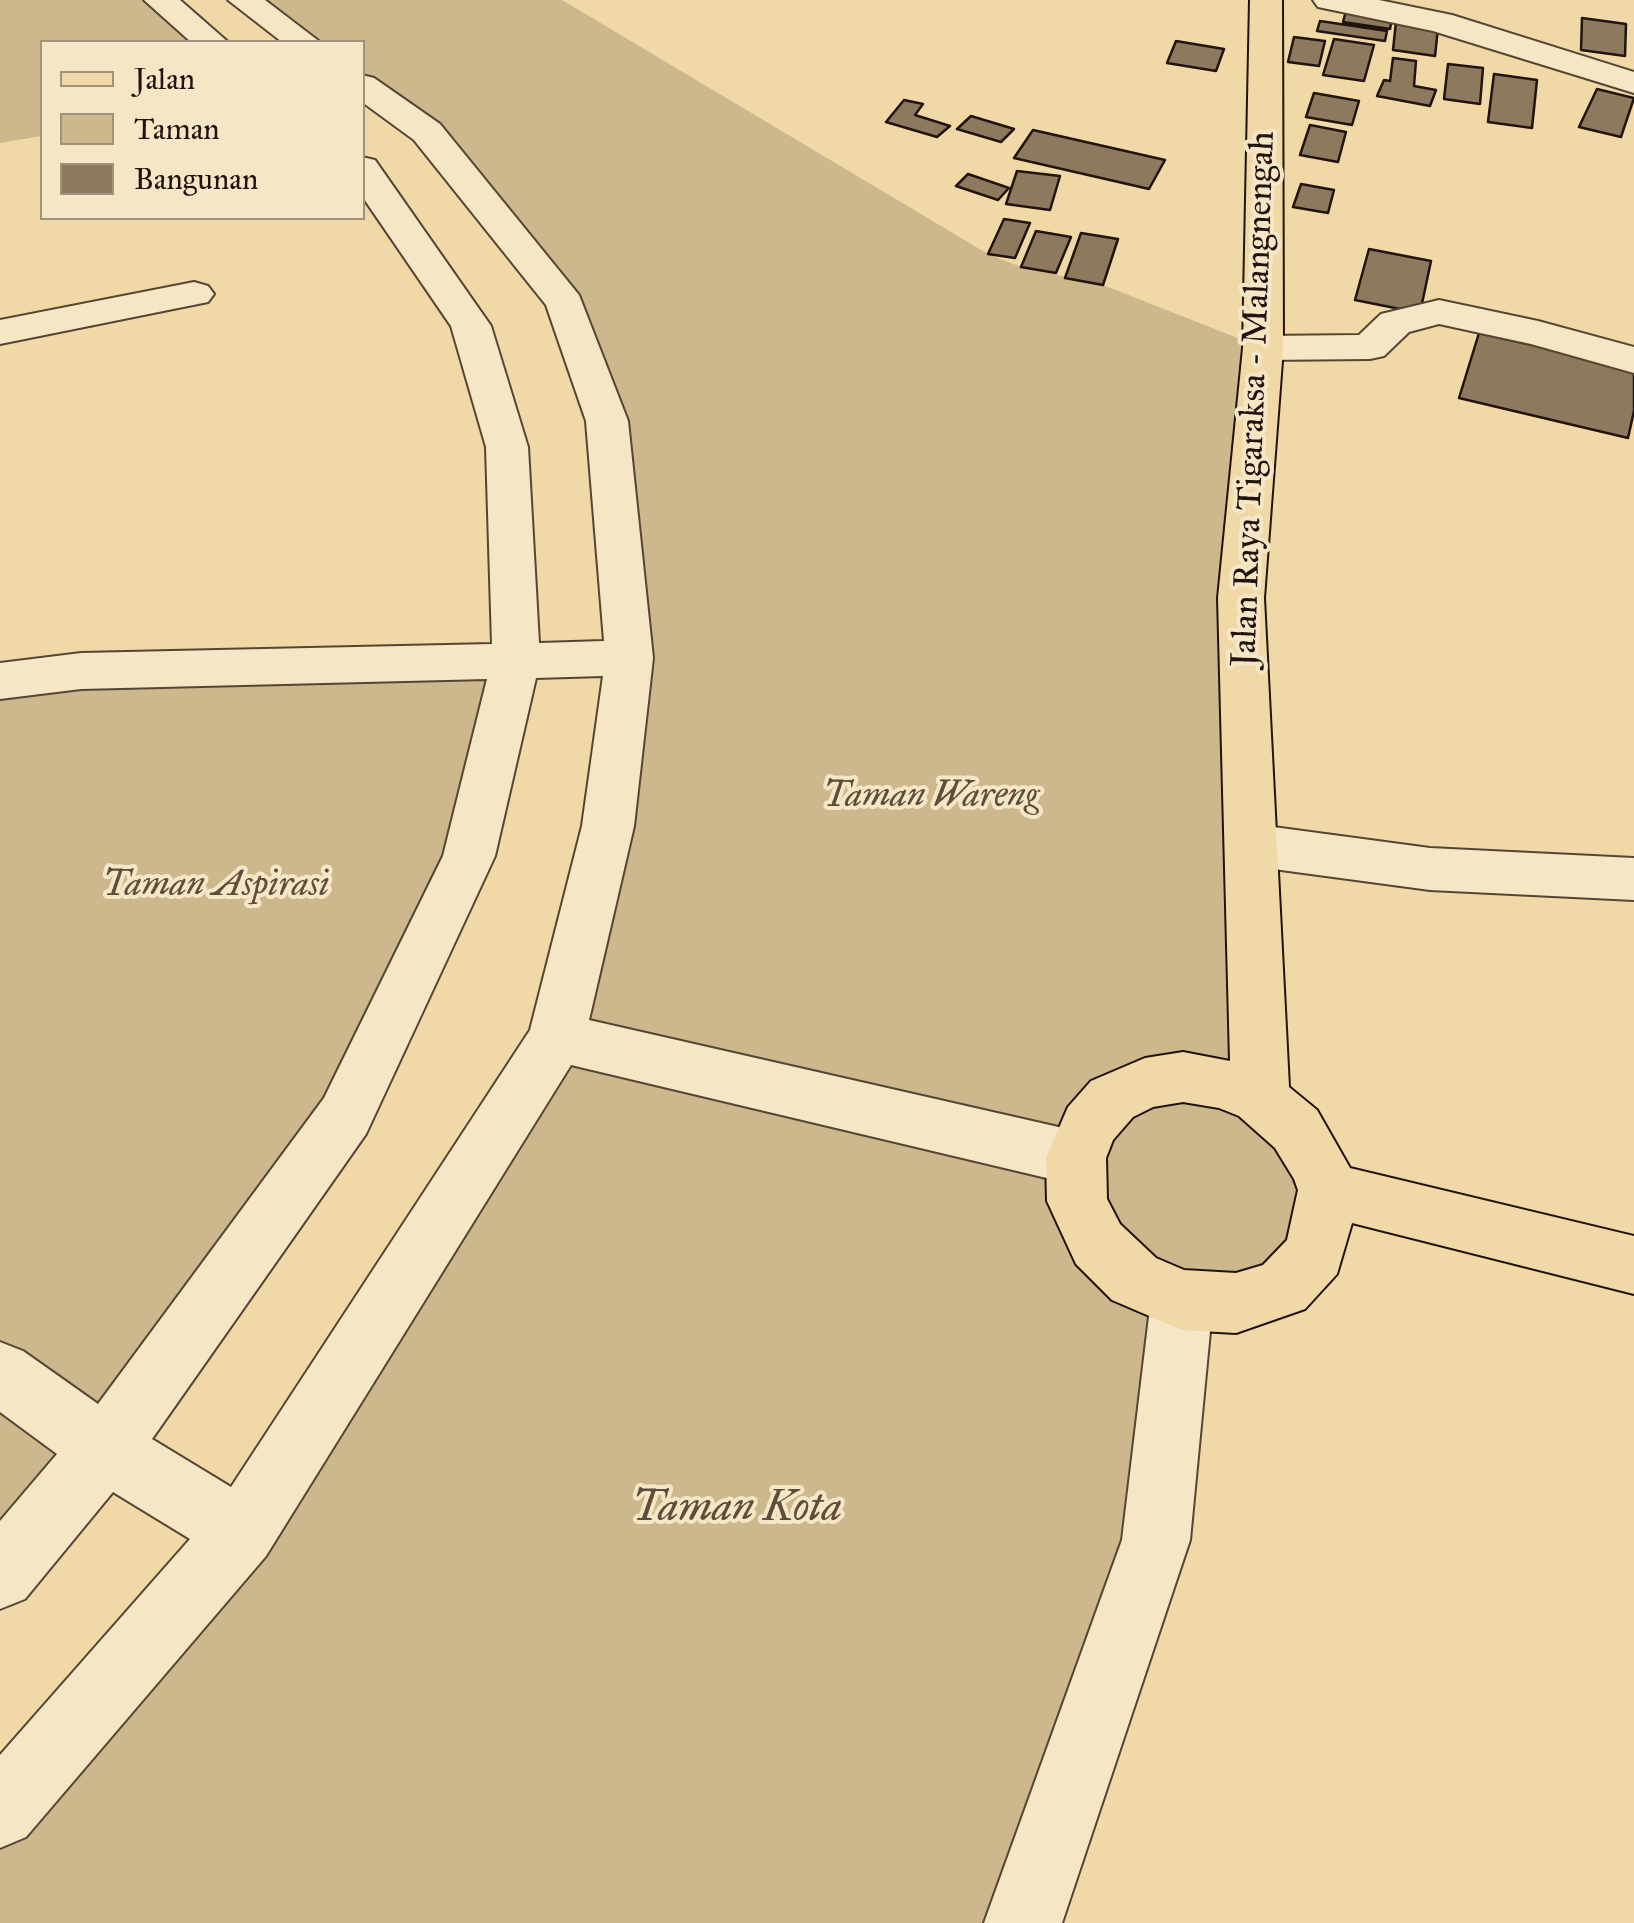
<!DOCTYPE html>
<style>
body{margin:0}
#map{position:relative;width:1634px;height:1923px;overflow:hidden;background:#f0d8a7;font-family:"IM FELL Great Primer",serif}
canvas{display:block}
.legend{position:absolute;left:40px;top:40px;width:325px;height:180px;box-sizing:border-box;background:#f5e6c6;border:2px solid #a0927c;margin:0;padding:12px 18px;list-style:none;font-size:30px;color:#21140e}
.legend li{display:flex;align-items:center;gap:20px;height:50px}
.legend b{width:50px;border:2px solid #a0927c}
</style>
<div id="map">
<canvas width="1634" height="1923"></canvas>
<ul class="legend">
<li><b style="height:12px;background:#f0d8a7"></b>Jalan</li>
<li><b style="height:28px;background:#cdb78d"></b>Taman</li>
<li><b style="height:28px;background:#8d7a5e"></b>Bangunan</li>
</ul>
</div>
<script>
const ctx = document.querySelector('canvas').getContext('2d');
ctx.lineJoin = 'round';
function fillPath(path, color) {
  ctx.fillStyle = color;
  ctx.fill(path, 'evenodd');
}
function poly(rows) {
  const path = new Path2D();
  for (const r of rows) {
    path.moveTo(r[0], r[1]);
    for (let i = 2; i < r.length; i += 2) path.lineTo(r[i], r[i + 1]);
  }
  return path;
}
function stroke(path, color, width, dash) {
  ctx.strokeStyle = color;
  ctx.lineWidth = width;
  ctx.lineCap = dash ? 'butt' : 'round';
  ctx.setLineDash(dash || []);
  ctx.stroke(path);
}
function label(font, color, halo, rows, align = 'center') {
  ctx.font = font + ' "IM FELL Great Primer",serif';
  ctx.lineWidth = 8;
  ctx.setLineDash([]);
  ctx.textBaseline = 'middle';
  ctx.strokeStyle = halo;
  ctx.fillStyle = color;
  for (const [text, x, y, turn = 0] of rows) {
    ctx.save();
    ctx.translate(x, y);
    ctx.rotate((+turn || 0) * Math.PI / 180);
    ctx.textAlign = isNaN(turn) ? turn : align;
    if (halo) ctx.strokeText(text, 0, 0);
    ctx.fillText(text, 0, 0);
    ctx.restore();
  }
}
const green = poly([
 [0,0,160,0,211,42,42,42,42,136,0,143],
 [244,0,562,0,988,254,1021,267,1103,285,1263,348,1260,1098,1296,1129,1315,1254,1182,1301,1156,1540,1023,1923,0,1923,0,1811,557,1037,629,658,565,303,427,132,363,85,362,42,303,42],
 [516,659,469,856,345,1116,0,1574,0,681]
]);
const building = poly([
 [1346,11,1392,18,1390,29,1343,22,1346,11],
 [1582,18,1626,24,1625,56,1581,50,1582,18],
 [1320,21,1387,31,1385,41,1317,31,1320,21],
 [1396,22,1438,28,1435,56,1393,50,1396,22],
 [1294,37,1325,41,1319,66,1288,62,1294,37],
 [1334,39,1374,45,1364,81,1323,75,1334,39],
 [1176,41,1224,49,1216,71,1167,63,1176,41],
 [1393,58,1416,61,1414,86,1436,90,1430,106,1377,96,1384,80,1390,81,1393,58],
 [1448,64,1483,68,1480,104,1444,99,1448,64],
 [1494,74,1537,80,1532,128,1488,122,1494,74],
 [1597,89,1634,98,1621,137,1579,127,1597,89],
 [1314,93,1359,101,1352,125,1306,117,1314,93],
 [904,100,923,104,915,115,950,126,937,137,886,122,904,100],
 [971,116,1014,129,1001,142,957,129,971,116],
 [1310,125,1346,132,1338,162,1300,155,1310,125],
 [1033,130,1165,160,1149,189,1014,158,1033,130],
 [1017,171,1060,176,1050,210,1006,204,1017,171],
 [968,174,1009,188,998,200,956,186,968,174],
 [1301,184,1334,190,1328,213,1293,207,1301,184],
 [1004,219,1030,223,1015,258,988,254,1004,219],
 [1036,231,1071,237,1056,273,1021,267,1036,231],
 [1081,233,1118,239,1103,285,1065,278,1081,233],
 [1369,249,1431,261,1420,313,1355,300,1369,249],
 [1479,333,1634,368,1634,411,1628,438,1459,398,1479,333]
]);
const minor = poly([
 [144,0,180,0,228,42,191,42,144,0],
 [228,0,265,0,320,42,282,42,228,0],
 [1313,0,1379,0,1452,15,1634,72,1634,93,1433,31,1318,7,1313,0],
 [362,75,374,78,440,124,579,295,628,421,653,658,634,826,589,1020,1076,1131,1097,1139,1106,1158,1097,1177,1076,1185,571,1065,266,1556,26,1837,0,1848,0,1755,190,1539,113,1492,25,1599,0,1609,0,1521,57,1454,0,1412,0,1342,23,1351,98,1404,324,1098,443,856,487,679,81,689,0,699,0,663,81,653,492,644,486,447,451,326,362,196,362,157,375,160,491,326,528,447,539,643,604,641,586,421,546,305,414,140,362,102,362,75],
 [603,676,582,826,530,1030,231,1487,152,1439,366,1134,495,856,536,678,603,676],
 [194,282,208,286,214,294,208,302,0,344,0,320,194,282],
 [1439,300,1538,321,1634,347,1634,373,1531,344,1439,324,1409,332,1384,356,1370,359,1263,360,1249,357,1243,348,1249,339,1263,336,1359,335,1381,314,1439,300],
 [1251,824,1430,848,1634,858,1634,900,1430,890,1251,866,1233,860,1225,845,1233,830,1251,824],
 [1182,1270,1204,1279,1213,1300,1190,1540,1062,1923,984,1923,1122,1540,1151,1300,1160,1279,1182,1270]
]);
const primary = poly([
 [1250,0,1282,0,1283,348,1264,598,1289,1087,1317,1110,1350,1168,1634,1236,1634,1294,1352,1223,1337,1274,1305,1309,1236,1333,1182,1330,1112,1300,1076,1264,1047,1201,1046,1158,1068,1107,1091,1081,1145,1058,1183,1052,1230,1061,1218,598,1243,348,1250,0],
 [1183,1102,1219,1108,1239,1116,1275,1148,1294,1179,1298,1190,1287,1240,1263,1265,1236,1273,1184,1270,1156,1258,1120,1224,1107,1199,1106,1158,1113,1140,1133,1117,1153,1107,1183,1102]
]);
const streetNames = [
 ["Jalan Raya Tigaraksa - Malangnengah",1255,399,-88]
];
const parkNames = [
 ["Taman Wareng",931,797],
 ["Taman Aspirasi",216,886]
];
const nearParknames = [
 ["Taman Kota",737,1510]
];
fillPath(green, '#cdb78d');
fillPath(building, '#8d7a5e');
stroke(building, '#21140e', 2.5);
stroke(minor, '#554534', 4);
stroke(primary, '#21140e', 4);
fillPath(minor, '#f5e6c6');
fillPath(primary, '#f0d8a7');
label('35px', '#21140e', '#f5e6c6', streetNames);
label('italic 35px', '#5d4d3a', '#f5e6c6', parkNames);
label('italic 42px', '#5d4d3a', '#f5e6c6', nearParknames);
</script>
